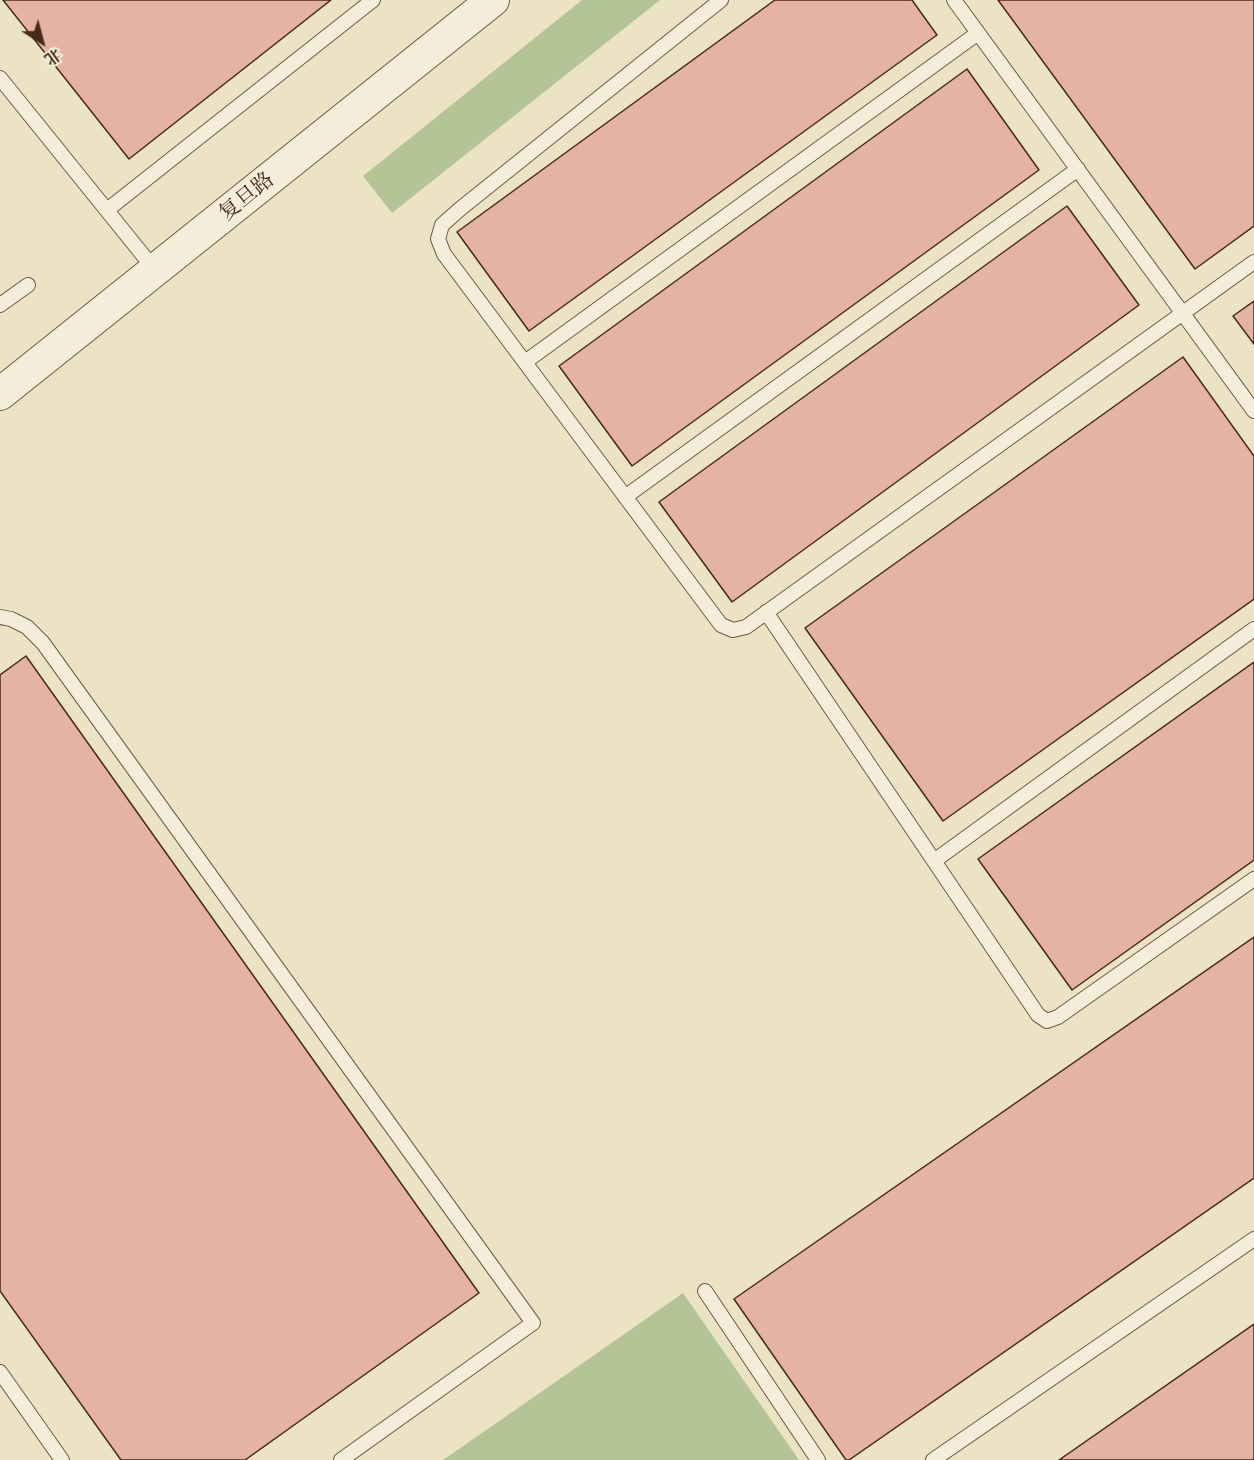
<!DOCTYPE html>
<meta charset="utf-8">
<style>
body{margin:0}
#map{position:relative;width:1254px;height:1460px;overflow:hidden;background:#ece3c5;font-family:"EB Garamond","Noto Serif SC",serif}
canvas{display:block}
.north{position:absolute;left:12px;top:12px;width:60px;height:60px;-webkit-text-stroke:4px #f3edd9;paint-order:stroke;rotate:144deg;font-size:16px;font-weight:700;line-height:24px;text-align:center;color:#48291a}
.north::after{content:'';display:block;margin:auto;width:21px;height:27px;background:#48291a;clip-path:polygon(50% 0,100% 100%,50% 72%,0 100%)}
</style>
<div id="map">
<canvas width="1254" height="1460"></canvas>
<div class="north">北</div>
</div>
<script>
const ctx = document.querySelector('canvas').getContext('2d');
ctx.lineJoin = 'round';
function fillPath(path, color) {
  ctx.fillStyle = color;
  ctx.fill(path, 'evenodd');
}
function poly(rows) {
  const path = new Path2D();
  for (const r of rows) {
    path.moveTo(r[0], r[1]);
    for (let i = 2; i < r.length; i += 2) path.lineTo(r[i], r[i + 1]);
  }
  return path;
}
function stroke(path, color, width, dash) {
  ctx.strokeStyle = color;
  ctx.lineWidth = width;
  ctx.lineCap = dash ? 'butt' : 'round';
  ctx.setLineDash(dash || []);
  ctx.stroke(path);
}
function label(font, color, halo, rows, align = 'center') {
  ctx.font = font + ' "EB Garamond","Noto Serif SC",serif';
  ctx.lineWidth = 6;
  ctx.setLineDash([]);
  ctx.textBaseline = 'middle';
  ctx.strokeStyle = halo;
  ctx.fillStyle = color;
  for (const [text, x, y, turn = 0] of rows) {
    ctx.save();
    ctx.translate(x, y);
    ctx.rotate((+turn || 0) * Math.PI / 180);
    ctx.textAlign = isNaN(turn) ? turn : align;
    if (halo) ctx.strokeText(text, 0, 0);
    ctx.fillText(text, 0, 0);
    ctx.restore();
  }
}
const green = poly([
 [582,0,660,0,392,213,363,176],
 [683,1293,799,1460,443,1460,590,1358]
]);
const building = poly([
 [3,0,331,0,129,159,3,0],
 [775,0,912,0,937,35,529,331,457,232,775,0],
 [998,0,1254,0,1254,226,1195,269,998,0],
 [967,69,1039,170,632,466,559,366,967,69],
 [1067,206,1139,305,732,602,659,502,1067,206],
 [1254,301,1254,344,1233,316,1254,301],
 [1183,357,1254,456,1254,599,943,821,805,628,1183,357],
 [26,656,479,1293,245,1460,121,1460,0,1291,0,675,26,656],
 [1254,662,1254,860,1072,990,978,859,1254,662],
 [1254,937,1254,1178,849,1460,846,1460,734,1299,1254,937],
 [1254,1324,1254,1460,1059,1460,1254,1324]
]);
const service = poly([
 [721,0,460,209,442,225,438,239,444,254,721,625,733,630,746,627,1254,262],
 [954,0,1254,411],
 [0,78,155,270],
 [107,210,373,0],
 [0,305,28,285],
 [525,362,978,33],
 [625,497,1078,169],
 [766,612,1038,1015,1047,1021,1058,1017,1254,879],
 [0,617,11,619,27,627,43,643,533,1323,341,1460],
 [934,861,1254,629],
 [705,1291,818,1460],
 [0,1372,62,1460],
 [933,1460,1254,1239]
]);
const tertiary = poly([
 [0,394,493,0]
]);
const streetNames = [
 ["复旦路",247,197,-39]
];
fillPath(green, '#b4c497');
fillPath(building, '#e5b3a2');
stroke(building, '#48291a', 1.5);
stroke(service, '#715845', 16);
stroke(tertiary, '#715845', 34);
stroke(service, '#f3edd9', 14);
stroke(tertiary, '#f3edd9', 32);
label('21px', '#48291a', '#f3edd9', streetNames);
</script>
